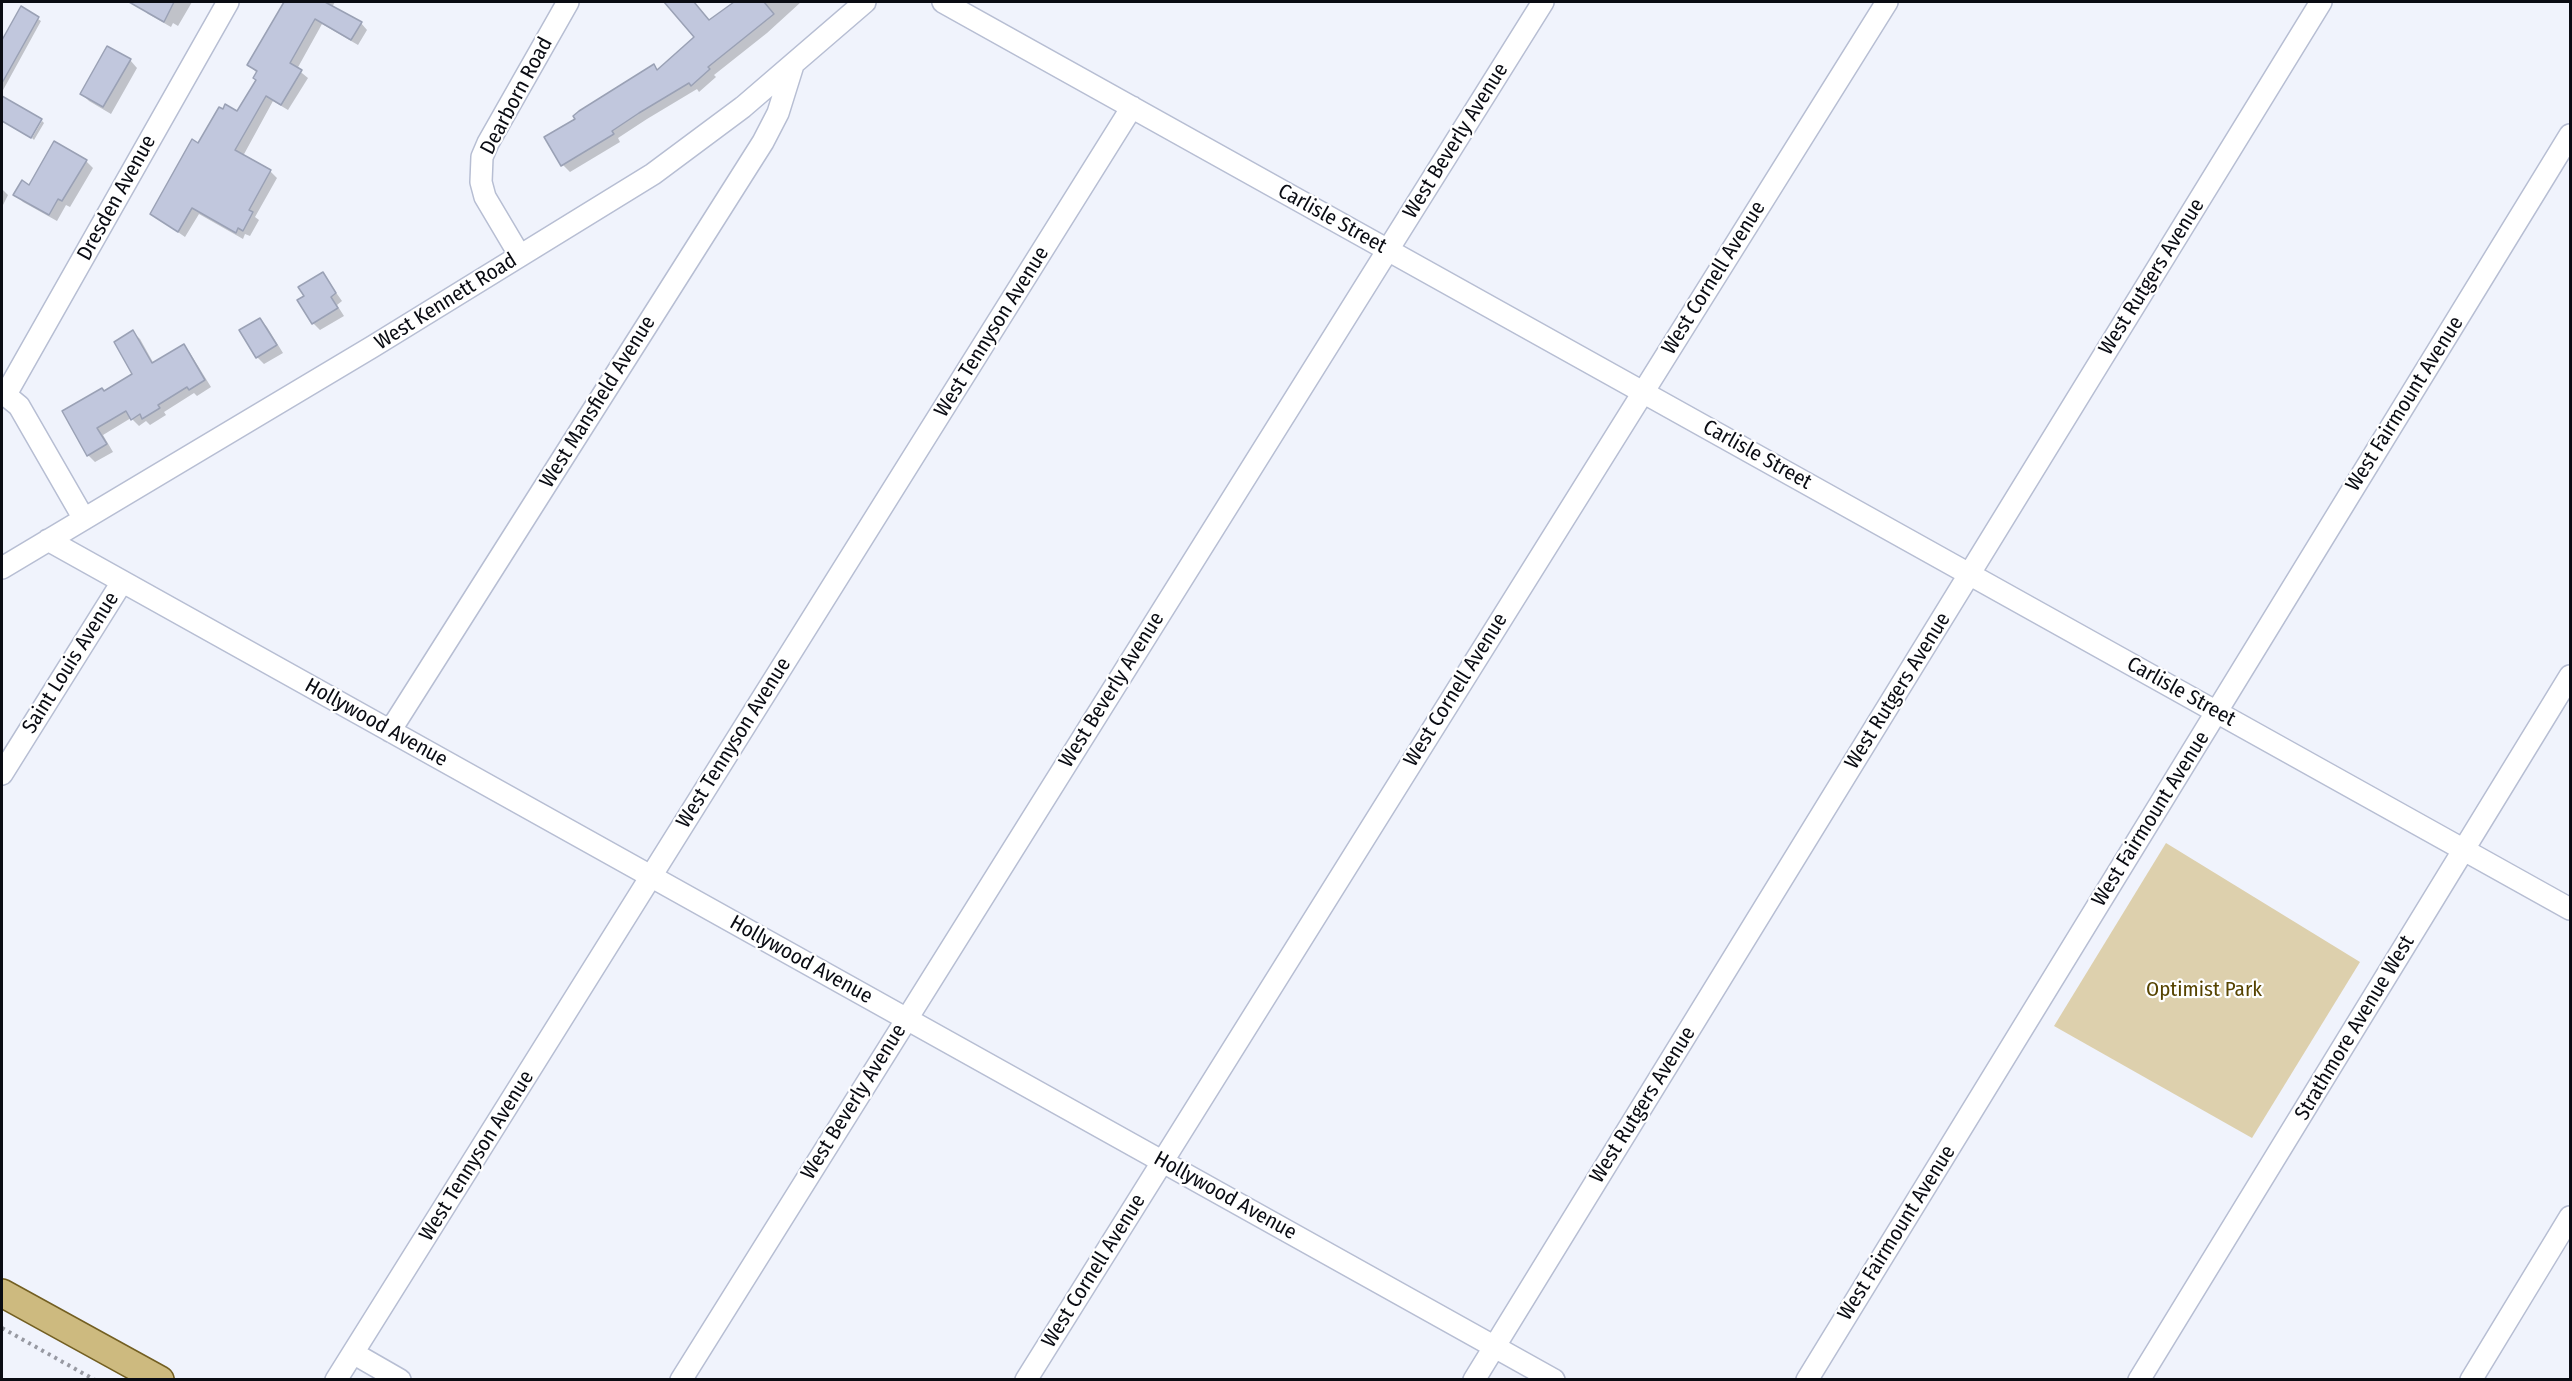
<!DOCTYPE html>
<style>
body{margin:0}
#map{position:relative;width:2572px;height:1381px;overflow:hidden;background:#f0f3fc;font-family:"Fira Sans Condensed",sans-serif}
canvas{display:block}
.frame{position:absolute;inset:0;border:3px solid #0a0c13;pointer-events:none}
</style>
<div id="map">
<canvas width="2572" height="1381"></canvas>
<div class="frame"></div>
</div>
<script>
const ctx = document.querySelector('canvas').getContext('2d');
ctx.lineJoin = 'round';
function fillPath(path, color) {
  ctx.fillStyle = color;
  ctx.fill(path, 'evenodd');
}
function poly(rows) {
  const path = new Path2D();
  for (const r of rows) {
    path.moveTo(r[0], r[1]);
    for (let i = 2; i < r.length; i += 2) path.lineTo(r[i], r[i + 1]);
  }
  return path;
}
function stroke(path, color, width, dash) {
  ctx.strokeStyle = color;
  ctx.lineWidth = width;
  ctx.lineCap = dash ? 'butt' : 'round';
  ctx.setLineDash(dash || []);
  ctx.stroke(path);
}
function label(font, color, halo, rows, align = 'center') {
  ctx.font = font + ' "Fira Sans Condensed",sans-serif';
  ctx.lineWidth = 4.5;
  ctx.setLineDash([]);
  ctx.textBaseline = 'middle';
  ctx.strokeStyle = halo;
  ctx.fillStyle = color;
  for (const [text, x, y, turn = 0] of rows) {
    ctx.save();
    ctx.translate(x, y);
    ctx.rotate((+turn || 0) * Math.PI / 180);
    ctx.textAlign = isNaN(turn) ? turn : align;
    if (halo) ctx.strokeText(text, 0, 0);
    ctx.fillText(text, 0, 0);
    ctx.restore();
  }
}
const green = poly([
 [2166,843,2360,962,2252,1138,2054,1026]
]);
const shadow = poly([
 [145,2,192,2,178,26,173,23,171,27,148,14,141,8],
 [285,2,335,2,332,7,361,23,367,30,358,45,322,24,297,69,308,78,288,110,273,101,243,156,270,171,277,178,255,217,259,220,250,236,245,234,243,239,199,214,185,237,152,214,198,145,238,113,257,80,257,73,249,65],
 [667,2,693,2,710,21,719,17,736,2,801,2,767,33,714,75,716,77,699,92,697,89,647,119,618,138,620,142,570,172,563,165,546,138,653,66,658,71,696,37],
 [21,8,41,21,2,92,2,43],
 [130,60,137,68,111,114,89,101,81,93],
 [42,121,44,123,34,140,32,138],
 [86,161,93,168,70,207,66,205,57,221,23,202,15,194],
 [2,189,8,195,2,207],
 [323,274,342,301,337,305,344,316,320,330,313,323,306,296],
 [260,319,267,327,283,353,264,364,257,357],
 [133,332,140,339,154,364,184,346,190,353,211,387,197,396,194,393,164,412,166,415,150,425,146,421,139,426,131,418,103,435,113,452,95,462,88,455,104,392,134,374]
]);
const building = poly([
 [129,2,174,2,164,22,129,2],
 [284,2,325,2,362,22,351,40,315,19,290,63,302,70,281,105,266,96,235,150,271,170,249,210,253,212,243,231,238,228,236,233,192,208,178,232,150,214,192,139,198,143,219,107,223,109,225,104,237,111,256,80,253,78,257,71,247,65,284,2],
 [664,2,694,2,709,20,734,2,764,2,774,14,708,67,710,69,691,86,689,83,639,113,612,131,614,134,561,166,544,137,575,119,573,116,579,111,654,64,657,70,694,37,664,2],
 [21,6,39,17,2,83,2,40,21,6],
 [107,46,131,59,103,107,80,94,107,46],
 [2,96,42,119,31,138,2,121,2,96],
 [54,141,87,160,62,201,58,199,49,215,13,195,22,180,29,185,54,141],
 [323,272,336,293,331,297,338,308,312,324,297,300,304,296,298,287,323,272],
 [260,318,277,345,256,358,239,330,260,318],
 [133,330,152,363,184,344,205,380,189,390,187,387,158,405,160,408,142,419,140,414,131,420,126,411,97,428,107,444,87,456,62,411,102,388,104,391,132,374,114,342,133,330]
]);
const path = poly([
 [2,1328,95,1380]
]);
const minor = poly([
 [943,2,2570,909],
 [520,256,485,197,481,182,482,157,488,143,568,2],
 [2,392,19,406,84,519],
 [6,394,228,2],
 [48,540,1554,1380],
 [2,568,372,347,653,174,743,107,865,2],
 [390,731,763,142,778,113,793,65],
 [2,774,122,582],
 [353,1353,400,1380],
 [336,1380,1132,107],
 [681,1380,1543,2],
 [1026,1380,1887,2],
 [1474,1380,2321,2],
 [1807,1380,2570,135],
 [2139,1380,2570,676],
 [2471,1380,2570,1217]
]);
const major = poly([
 [2,1293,160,1380]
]);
const streetNames = [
 ["Dearborn Road",517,96,-62],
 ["West Beverly Avenue",1456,141,-58],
 ["Dresden Avenue",117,198,-61],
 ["Carlisle Street",1332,219,29],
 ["West Rutgers Avenue",2152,277,-58],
 ["West Cornell Avenue",1714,278,-58],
 ["West Kennett Road",446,302,-32],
 ["West Tennyson Avenue",992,332,-58],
 ["West Mansfield Avenue",598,402,-58],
 ["West Fairmount Avenue",2405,404,-58],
 ["Carlisle Street",1757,455,29],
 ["Saint Louis Avenue",71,663,-58],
 ["West Beverly Avenue",1112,690,-58],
 ["West Cornell Avenue",1456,690,-58],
 ["West Rutgers Avenue",1898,691,-58],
 ["Carlisle Street",2181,692,29],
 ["Hollywood Avenue",376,723,29],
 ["West Tennyson Avenue",734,743,-58],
 ["West Fairmount Avenue",2151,819,-58],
 ["Hollywood Avenue",801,960,29],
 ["Strathmore Avenue West",2355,1028,-59],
 ["West Beverly Avenue",854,1102,-58],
 ["West Rutgers Avenue",1643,1105,-58],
 ["West Tennyson Avenue",477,1156,-58],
 ["Hollywood Avenue",1225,1196,29],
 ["West Fairmount Avenue",1897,1233,-58],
 ["West Cornell Avenue",1094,1271,-58]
];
const parkNames = [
 ["Optimist Park",2204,990]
];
fillPath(green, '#ddd0ad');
fillPath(shadow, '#0003');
fillPath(building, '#c1c7dd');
stroke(building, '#9aa1b5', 1.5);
stroke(minor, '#b7bed3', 24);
stroke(major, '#735f22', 30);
stroke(path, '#9799a2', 4, [3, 4.5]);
stroke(minor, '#fff', 21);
stroke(major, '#cdba7f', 27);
label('21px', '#0a0c13', '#fff', streetNames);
label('21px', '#564300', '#fff', parkNames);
</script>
